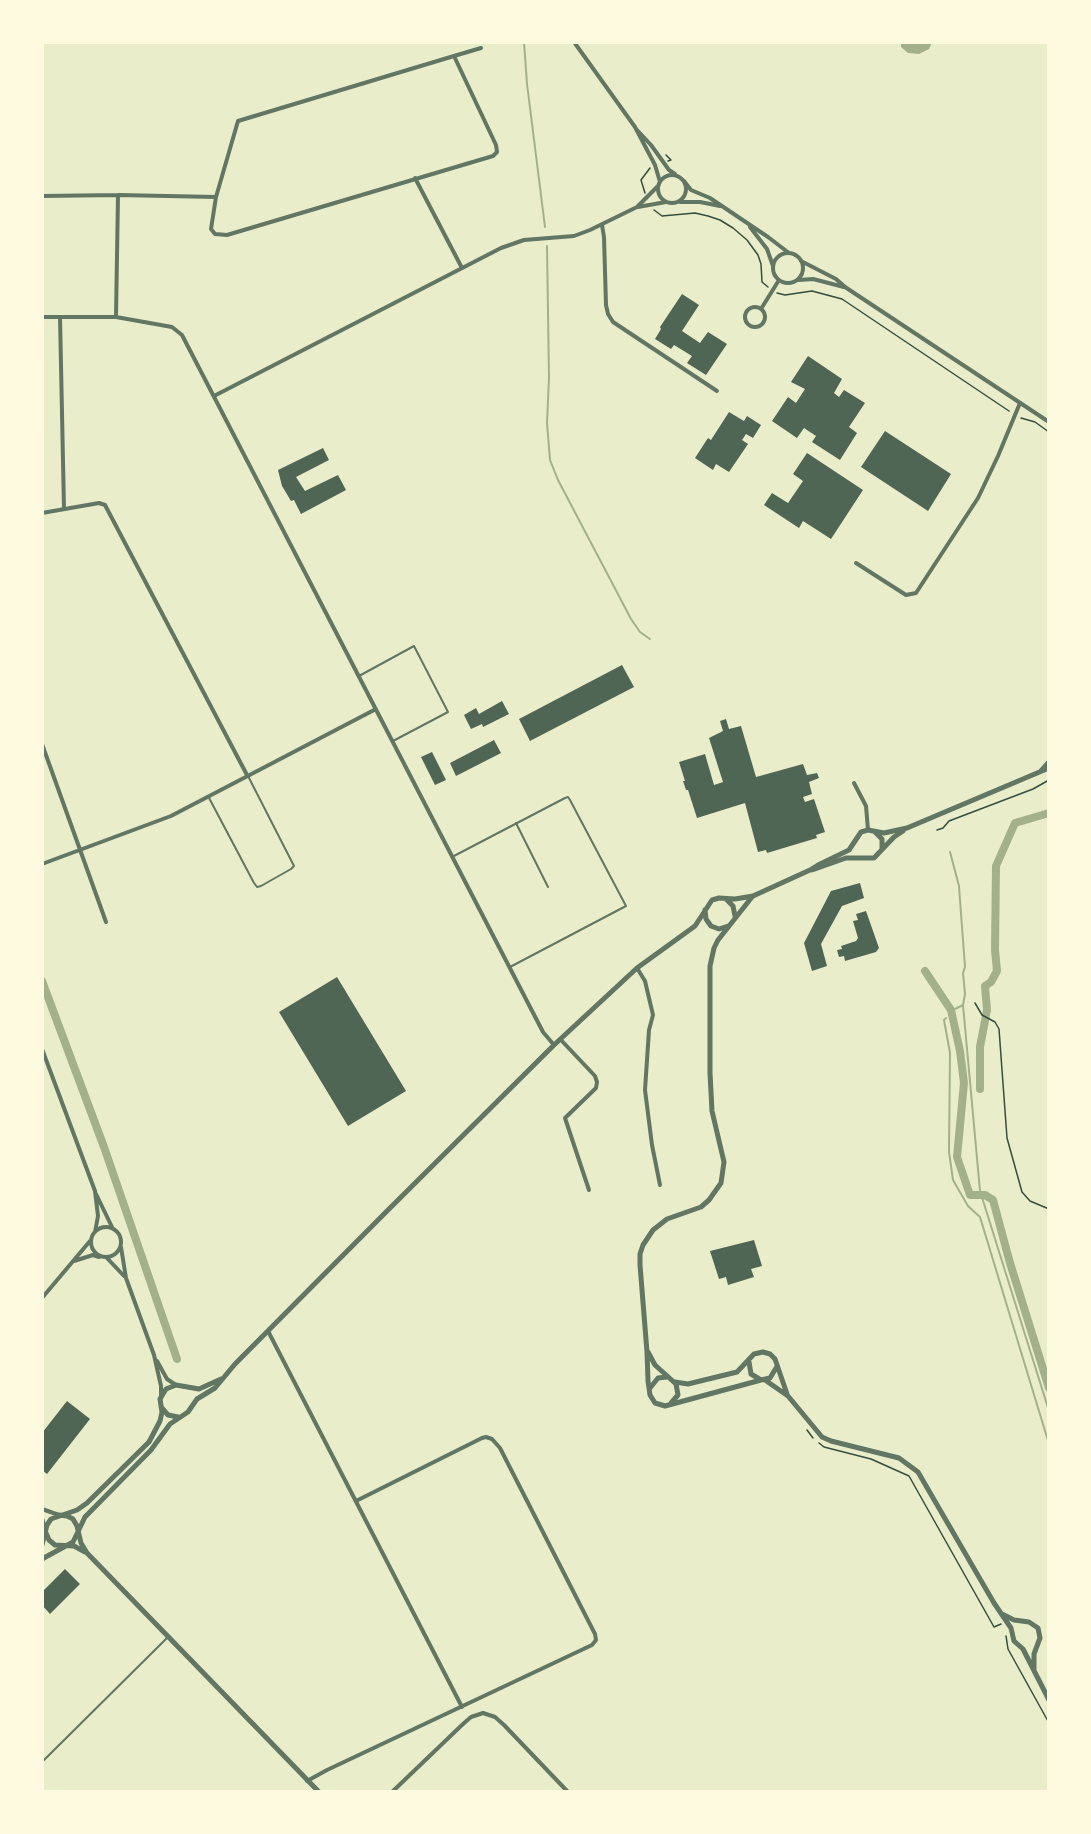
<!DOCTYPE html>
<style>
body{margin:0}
#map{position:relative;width:1091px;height:1834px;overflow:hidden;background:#e9edc9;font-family:"Sofia Sans Condensed",sans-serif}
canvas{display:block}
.frame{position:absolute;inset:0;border:44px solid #fefae0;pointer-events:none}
</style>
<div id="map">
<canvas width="1091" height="1834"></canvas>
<div class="frame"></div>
</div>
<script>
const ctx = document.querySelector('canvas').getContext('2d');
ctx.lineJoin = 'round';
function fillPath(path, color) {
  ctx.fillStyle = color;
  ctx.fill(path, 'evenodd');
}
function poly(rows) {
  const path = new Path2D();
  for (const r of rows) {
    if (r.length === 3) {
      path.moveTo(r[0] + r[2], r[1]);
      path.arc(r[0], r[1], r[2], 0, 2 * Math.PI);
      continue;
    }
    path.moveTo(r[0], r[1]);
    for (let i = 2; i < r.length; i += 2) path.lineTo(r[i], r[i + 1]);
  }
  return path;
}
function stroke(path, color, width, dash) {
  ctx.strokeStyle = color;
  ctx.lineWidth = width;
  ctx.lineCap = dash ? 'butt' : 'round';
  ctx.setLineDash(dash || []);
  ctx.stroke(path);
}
const water = poly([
 [901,42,932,42,929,49,919,54,908,53,901,47]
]);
const stream = poly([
 [524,42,527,84,545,227],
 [547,246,549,378,547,423,550,460,558,480,631,619,640,632,650,639],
 [950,852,959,886,960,900,965,967,963,973,965,994,963,1005,980,1191,1049,1411],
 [955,1009,963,1005],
 [946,1018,944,1020,950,1053,949,1152,953,1180,968,1206,980,1217,1049,1444]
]);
const canal = poly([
 [925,971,951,1010,960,1051,964,1083,957,1157,970,1195,985,1195,993,1200,1010,1263,1049,1388],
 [42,981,104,1147,177,1359],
 [980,1089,980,1047,987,1010,985,986,991,982,997,971,995,950,996,866,1015,823,1049,813]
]);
const building = poly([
 [682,294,699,305,682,331,700,343,708,332,727,344,706,375,687,363,692,356,674,345,671,349,655,339,661,329,660,327],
 [808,356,842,379,834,393,839,397,844,390,865,403,849,427,857,433,840,460,812,442,816,436,804,428,797,438,772,421,788,397,796,403,805,389,791,382],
 [729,412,744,421,747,416,761,425,753,438,746,434,742,440,748,444,729,472,716,464,713,470,695,458,708,438,711,440],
 [885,431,951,474,928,511,861,467],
 [323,448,329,460,296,477,305,491,338,475,346,490,301,514,294,500,291,501,282,486,278,470],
 [807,453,863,490,831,539,803,521,799,528,764,505,772,493,788,503,803,481,793,474],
 [622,665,634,687,530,741,519,719],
 [502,701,509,714,483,727,482,724,471,729,464,715,476,708,479,714],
 [726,719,729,729,741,726,756,777,803,764,807,775,817,773,819,778,809,782,812,794,803,797,805,802,814,799,825,832,816,835,817,838,767,853,766,850,758,852,745,803,697,818,688,790,686,790,683,781,685,781,679,762,705,754,714,785,723,782,709,738,723,731,720,721],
 [494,740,501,753,456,776,450,763],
 [432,752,446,780,435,785,421,757],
 [860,883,864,898,842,906,821,944,827,966,812,971,804,943,831,891],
 [866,911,879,948,876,952,845,961,844,956,839,957,837,950,842,949,841,946,856,941,858,938,853,921,858,920,856,914],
 [337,977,406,1091,348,1126,279,1012],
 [754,1240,762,1266,751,1269,754,1277,728,1285,726,1277,719,1279,710,1251],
 [67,1401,90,1419,47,1474,42,1470,42,1433],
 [65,1569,80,1584,50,1614,42,1605,42,1592]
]);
const path = poly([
 [666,155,671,160,668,161],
 [645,193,641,180,650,168],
 [654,210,662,216,695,213,708,216,720,220,733,228,747,240,758,255,761,264,762,282,768,287],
 [777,293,785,295,812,291,842,299,1009,411],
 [1021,418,1035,422,1049,432],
 [937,830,943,828,949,821,1033,789,1049,780],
 [975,1003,982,1015,995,1022,999,1029,1007,1138,1022,1192,1030,1201,1049,1209],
 [807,1430,813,1438],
 [819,1443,824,1447,871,1459,909,1476,994,1627,1001,1624],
 [1006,1636,1008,1649,1049,1723]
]);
const service = poly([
 [359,676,414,646,448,712,393,741],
 [208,796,254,883,257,887,261,886,291,869,294,866,248,776],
 [516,823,548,887],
 [452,857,565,798,568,797,570,800,626,906,510,967],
 [42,1762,168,1637]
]);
const minor = poly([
 [574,42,635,127,655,165,660,182],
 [454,56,496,145,497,152,493,156,227,235,215,234,211,229,216,197,238,121,454,56,481,48],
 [637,130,651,145,669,170,675,174],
 [672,189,14],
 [415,178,462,268],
 [684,181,691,190,710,198,768,237,789,253],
 [42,196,118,195,216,197],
 [680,202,700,202,720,206],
 [638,207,666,202],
 [602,225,604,237,606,305,608,314,613,322,717,391],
 [750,227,767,249,773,266],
 [788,268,15],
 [801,261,836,279,845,287,1049,422],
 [799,280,813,279,844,287],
 [755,317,10],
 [761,309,779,280],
 [42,317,116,317,172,327,182,335,543,1032,554,1045],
 [60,317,64,509],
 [116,317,118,195],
 [214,396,501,248,524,240,574,236,590,230,637,207,658,186],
 [42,513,99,503,105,505,247,775],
 [856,563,906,595,916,593,978,498,998,456,1020,403],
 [42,744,106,922],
 [854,783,866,806,868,830],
 [42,864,171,816,376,709],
 [637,968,645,981,653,1015,649,1030,645,1090,652,1145,660,1185],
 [561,1040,595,1076,597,1082,596,1088,565,1118,589,1190],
 [42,1049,95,1191,98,1216,95,1232],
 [96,1194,112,1227],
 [106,1242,15],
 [121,1247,126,1278,154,1355,161,1386,161,1396],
 [107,1258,124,1276],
 [74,1261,93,1255,99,1257],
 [42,1298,90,1241],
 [268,1331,462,1707],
 [157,1361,167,1379,176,1385],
 [42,1509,59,1515],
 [42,1518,45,1528],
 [307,1781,327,1770,592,1645,596,1640,595,1634,500,1448,492,1439,486,1437,482,1438,356,1501],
 [392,1792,463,1724,471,1717,483,1713,495,1717,504,1725,568,1792]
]);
const tertiary = poly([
 [1041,771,1049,762],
 [875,832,882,839,882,849],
 [812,870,846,858,874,858,894,837,903,831],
 [752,897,718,940,714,948,710,966,710,1073,712,1111,724,1162,721,1183,709,1200,701,1207,667,1219,653,1230,643,1245,640,1254,640,1265,647,1352,648,1381,650,1395,655,1403,665,1406,761,1380],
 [726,899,733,906,735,916],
 [705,910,706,919,711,926,719,929,728,926],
 [648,1352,655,1365,676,1384,678,1395,671,1403],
 [749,1362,751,1374,761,1380,770,1378,776,1368],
 [765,1380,788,1396,822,1437,831,1441,899,1458,918,1472,994,1603,1011,1628,1014,1641,1023,1649,1049,1700],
 [675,1382,688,1384,737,1372,754,1354,763,1352,770,1354,775,1359,787,1394],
 [650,1388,658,1378,667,1377],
 [161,1407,168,1415,178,1417],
 [59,1515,67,1516,73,1519,77,1526,81,1543,87,1553,319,1792],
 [46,1533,49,1540,55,1545,74,1546,85,1552],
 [42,1545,47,1525,51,1519,77,1510,87,1503,149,1442,160,1421,162,1412,160,1399,166,1389,176,1385,199,1389,221,1379],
 [42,1559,73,1542,85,1517,151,1450,170,1424,188,1412,197,1399,215,1388,235,1364,387,1211,554,1045,637,968,695,926,712,900,719,898,735,899,753,896,810,870,818,865,849,850,861,832,868,830,884,833,907,828,1049,768],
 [1002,1614,1014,1620,1029,1622,1038,1628,1040,1638,1034,1654,1034,1669]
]);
fillPath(water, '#a3b18a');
stroke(stream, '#a3b18a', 2);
stroke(canal, '#a3b18a', 8);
fillPath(building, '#4f6655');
stroke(path, '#344e41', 1.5);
stroke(service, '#617663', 2);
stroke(minor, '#617663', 4);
stroke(tertiary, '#617663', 5);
</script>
